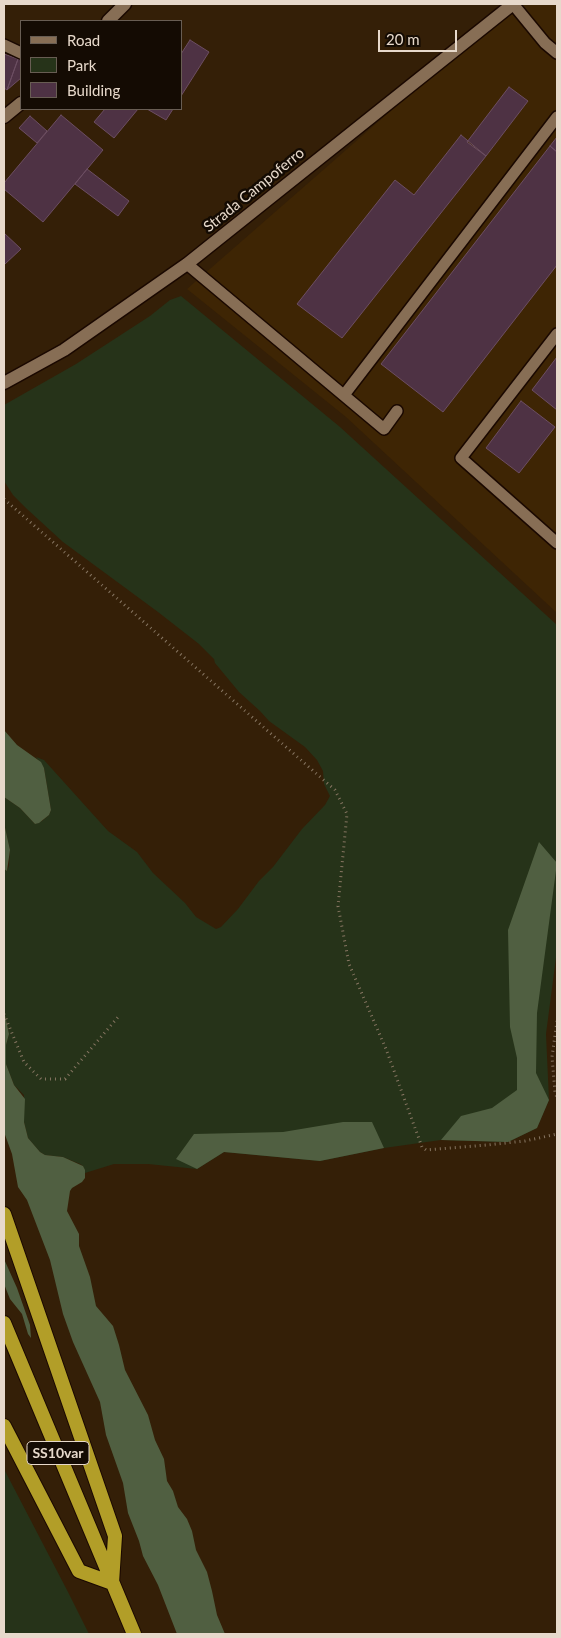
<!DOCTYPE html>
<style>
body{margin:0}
#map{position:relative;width:561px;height:1638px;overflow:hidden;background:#341f07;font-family:Lato,sans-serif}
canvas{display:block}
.frame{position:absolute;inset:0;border:5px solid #e7d9cb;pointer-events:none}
.legend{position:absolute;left:20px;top:20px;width:162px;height:90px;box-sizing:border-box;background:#140b03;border:1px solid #685d53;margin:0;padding:6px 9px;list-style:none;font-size:15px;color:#e7d9cb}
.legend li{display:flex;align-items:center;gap:10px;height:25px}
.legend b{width:25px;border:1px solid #685d53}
.scale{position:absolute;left:378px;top:30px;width:79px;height:22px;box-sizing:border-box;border:2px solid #e7d9cb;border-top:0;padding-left:6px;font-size:15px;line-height:18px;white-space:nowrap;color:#e7d9cb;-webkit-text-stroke:4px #140b03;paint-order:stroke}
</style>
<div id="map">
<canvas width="561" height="1638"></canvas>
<div class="frame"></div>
<ul class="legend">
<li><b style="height:6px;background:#876e55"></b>Road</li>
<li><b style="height:14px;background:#263319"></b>Park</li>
<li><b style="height:14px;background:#4e3244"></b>Building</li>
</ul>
<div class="scale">20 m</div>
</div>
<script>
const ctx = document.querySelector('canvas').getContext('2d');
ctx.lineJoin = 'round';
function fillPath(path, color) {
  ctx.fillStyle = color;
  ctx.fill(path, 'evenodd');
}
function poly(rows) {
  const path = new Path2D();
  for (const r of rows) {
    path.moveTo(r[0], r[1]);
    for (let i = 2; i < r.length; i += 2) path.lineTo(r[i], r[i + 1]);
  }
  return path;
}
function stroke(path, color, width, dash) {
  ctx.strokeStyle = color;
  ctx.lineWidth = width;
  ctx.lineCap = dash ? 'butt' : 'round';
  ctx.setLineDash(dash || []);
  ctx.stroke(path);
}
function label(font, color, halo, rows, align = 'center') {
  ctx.font = font + ' Lato,sans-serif';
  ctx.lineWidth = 5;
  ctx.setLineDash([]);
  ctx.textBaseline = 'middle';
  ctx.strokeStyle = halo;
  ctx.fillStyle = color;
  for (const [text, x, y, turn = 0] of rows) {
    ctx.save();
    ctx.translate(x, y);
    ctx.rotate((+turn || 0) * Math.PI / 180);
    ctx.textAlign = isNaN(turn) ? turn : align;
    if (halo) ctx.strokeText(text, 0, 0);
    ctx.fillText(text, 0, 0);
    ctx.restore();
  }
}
const built = poly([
 [513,4,557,4,557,613,346,417,187,289]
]);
const green = poly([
 [181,296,340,427,557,625,557,950,546,1034,549,1100,537,1128,508,1142,441,1140,384,1148,320,1161,224,1152,197,1169,148,1164,114,1164,85,1173,83,1166,80,1164,63,1157,45,1155,40,1152,28,1138,24,1122,24,1095,14,1085,6,1064,6,1045,9,1034,4,1010,4,869,7,871,9,866,10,850,4,823,4,797,20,808,35,824,42,821,49,815,51,810,44,768,36,757,44,760,108,831,137,852,153,873,185,903,196,917,216,929,221,927,238,909,259,881,273,867,302,829,325,805,330,796,324,784,323,771,317,760,305,747,269,721,260,711,239,692,215,663,214,659,199,644,158,612,63,542,27,509,13,495,4,481,4,405,76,364,150,316,170,300],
 [4,1469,68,1592,89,1634,6,1634,4,1630]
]);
const forest = poly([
 [4,730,17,745,41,762,44,768,51,810,49,815,39,823,35,824,20,808,4,797],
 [4,823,10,850,7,871,4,869],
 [539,842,557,863,537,1013,536,1073,549,1100,537,1128,508,1142,441,1140,461,1116,492,1108,517,1090,517,1058,510,1027,508,930],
 [4,1010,9,1034,6,1045,6,1064,14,1085,25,1099,24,1122,28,1138,40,1152,45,1155,63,1157,83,1166,85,1170,85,1178,82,1182,72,1188,70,1191,67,1211,79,1234,79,1246,90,1277,96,1306,113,1326,119,1345,125,1370,148,1415,155,1440,164,1459,167,1481,173,1491,178,1507,187,1519,192,1531,196,1550,207,1572,212,1591,217,1615,225,1634,177,1634,158,1585,143,1556,139,1541,128,1513,123,1483,106,1435,100,1402,73,1342,63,1314,50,1260,27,1200,18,1187,12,1154,4,1132],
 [343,1122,372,1122,384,1148,320,1161,224,1152,197,1169,176,1159,194,1134,283,1132],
 [4,1259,17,1288,30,1325,31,1338,28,1334,22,1314,10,1299,4,1284]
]);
const building = poly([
 [190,40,209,52,181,96,181,54,190,40],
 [4,54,18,59,7,90,4,88,4,54],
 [18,59,21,60,21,78,7,90,18,59],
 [509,87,528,101,486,156,467,142,509,87],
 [105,109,138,109,114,138,94,122,105,109],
 [147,109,173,109,166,120,147,109],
 [61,115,103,150,43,222,4,189,4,183,61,115],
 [30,116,47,131,37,143,19,128,30,116],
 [461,135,486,156,342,338,297,304,395,180,414,195,461,135],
 [557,137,557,152,550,146,557,137],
 [550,146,557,152,557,265,443,412,381,364,550,146],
 [87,169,129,201,118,216,75,184,87,169],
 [4,233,21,249,5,264,4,263,4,233],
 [557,357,557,410,532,390,557,357],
 [521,401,555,427,519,473,486,448,521,401]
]);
const path = poly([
 [4,499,335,790,347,814,338,906,349,964,386,1049,422,1147,426,1150,487,1145,525,1141,557,1134],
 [4,1014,24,1062,41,1079,65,1079,119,1016],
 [557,1021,552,1057,555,1092,557,1098]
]);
const service = poly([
 [513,4,545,43,557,53],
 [4,45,21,53],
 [187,264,384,429,397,411],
 [557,334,461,458,557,543],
 [344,395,557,117]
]);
const minor = poly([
 [108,21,125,4],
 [4,117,21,103],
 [4,383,64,350,187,264,513,4]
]);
const trunk = poly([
 [4,1214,115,1536,112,1583],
 [4,1323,134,1634],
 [4,1426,79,1571,112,1583]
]);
const shields = [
 [58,1453,62]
];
const shieldNames = [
 ["SS10var",58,1453]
];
const streetNames = [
 ["Strada Campoferro",254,190,-39]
];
fillPath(built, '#3e2504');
fillPath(green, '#263319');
fillPath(forest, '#505f41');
fillPath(building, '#4e3244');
stroke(building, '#6c4e62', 1);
stroke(service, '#1a0800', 14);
stroke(minor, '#1a0800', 15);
stroke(trunk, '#1a0800', 16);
stroke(path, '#877662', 3, [1, 4]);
stroke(service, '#876e55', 11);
stroke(minor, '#876e55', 12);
stroke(trunk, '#b29e28', 14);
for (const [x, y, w] of shields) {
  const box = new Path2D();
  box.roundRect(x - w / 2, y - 11.5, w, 23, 4);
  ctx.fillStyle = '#140b03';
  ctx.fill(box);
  stroke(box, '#e7d9cb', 1);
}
label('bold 14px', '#e7d9cb', null, shieldNames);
label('15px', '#e7d9cb', '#140b03', streetNames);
</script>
